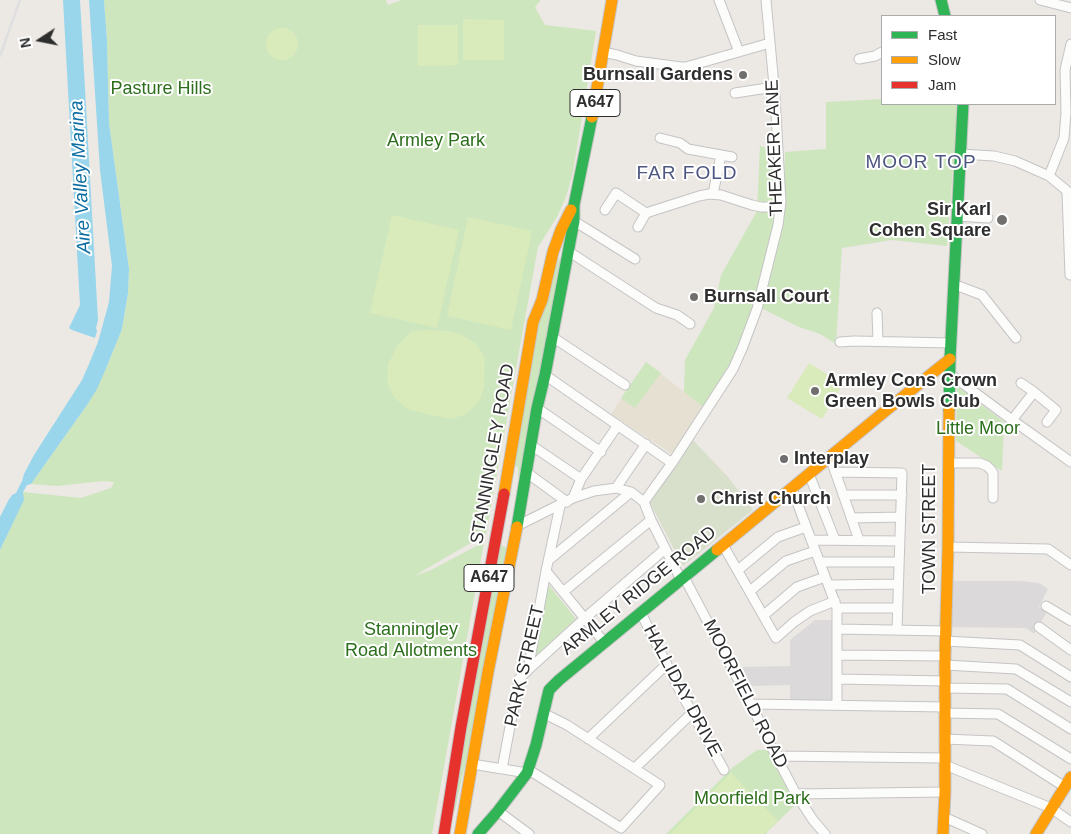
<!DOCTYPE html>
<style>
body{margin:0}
#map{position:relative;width:1071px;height:834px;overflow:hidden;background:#ece8e4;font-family:Arial,sans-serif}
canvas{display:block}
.legend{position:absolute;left:881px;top:15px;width:175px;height:90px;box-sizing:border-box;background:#fff;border:1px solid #ababab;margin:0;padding:6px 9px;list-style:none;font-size:15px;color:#2e2e2e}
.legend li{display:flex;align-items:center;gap:10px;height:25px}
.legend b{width:25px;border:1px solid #ababab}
.north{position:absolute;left:15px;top:15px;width:50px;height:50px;-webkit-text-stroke:4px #fff;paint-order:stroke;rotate:259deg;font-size:14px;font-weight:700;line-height:20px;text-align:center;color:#2e2e2e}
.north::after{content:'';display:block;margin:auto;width:18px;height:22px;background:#2e2e2e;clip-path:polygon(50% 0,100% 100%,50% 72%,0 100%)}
</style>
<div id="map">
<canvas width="1071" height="834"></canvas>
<ul class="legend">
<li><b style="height:6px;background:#30b455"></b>Fast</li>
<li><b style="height:6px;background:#ff9f0a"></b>Slow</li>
<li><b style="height:6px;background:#e5322d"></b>Jam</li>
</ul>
<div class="north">N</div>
</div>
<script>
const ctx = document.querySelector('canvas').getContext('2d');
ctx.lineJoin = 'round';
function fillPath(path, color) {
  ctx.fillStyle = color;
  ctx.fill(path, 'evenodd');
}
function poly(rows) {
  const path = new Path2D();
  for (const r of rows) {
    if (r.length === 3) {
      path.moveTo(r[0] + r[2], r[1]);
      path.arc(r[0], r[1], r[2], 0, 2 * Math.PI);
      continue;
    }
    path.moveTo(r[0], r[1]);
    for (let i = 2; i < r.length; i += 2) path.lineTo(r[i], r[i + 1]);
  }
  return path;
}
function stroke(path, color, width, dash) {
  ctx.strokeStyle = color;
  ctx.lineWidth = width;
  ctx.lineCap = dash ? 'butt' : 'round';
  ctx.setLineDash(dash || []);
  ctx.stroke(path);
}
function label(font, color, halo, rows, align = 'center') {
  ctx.font = font + ' Arial,sans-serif';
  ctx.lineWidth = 4;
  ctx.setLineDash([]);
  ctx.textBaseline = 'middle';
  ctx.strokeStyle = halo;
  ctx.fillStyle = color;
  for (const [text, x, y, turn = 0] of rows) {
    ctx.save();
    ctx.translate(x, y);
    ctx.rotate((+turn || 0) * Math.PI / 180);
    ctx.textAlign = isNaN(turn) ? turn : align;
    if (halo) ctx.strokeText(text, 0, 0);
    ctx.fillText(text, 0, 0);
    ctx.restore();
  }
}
const industrial = poly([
 [952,581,1020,581,1039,583,1048,589,1039,607,1047,612,1034,634,1026,628,952,627],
 [815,620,833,620,833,702,790,701,790,685,750,686,739,667,790,666,790,640]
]);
const education = poly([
 [646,362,703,407,672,454,611,414]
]);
const green = poly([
 [104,0,386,0,388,5,402,0,541,0,535,7,545,25,596,31,573,172,566,197,557,217,538,247,486,534,414,576,431,570,484,542,432,834,0,834,0,550,23,500,23,492,81,498,111,488,114,482,103,481,57,486,31,484,87,405,107,366,122,329,128,293,129,269,109,123,107,41],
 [882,99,882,104,956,104,957,119,947,246,892,240,842,248,836,344,820,334,799,327,761,308,783,226,785,152,826,149,826,102],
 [760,146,771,149,775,205,775,222,758,291,744,332,736,353,721,380,703,407,684,392,685,360,714,308,721,275,757,211],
 [559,258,561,262,518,480,518,467,515,466,520,429,537,330],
 [646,362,661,373,635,408,621,398],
 [957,386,1004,422,1002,471,956,441],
 [500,545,505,547,507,550,465,766,462,778,455,811,450,815],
 [548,584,576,619,534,657],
 [757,750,768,750,795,805,767,832,767,834,666,834,732,768]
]);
const cemetery = poly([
 [693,440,728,477,753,510,683,566,650,503]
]);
const pitch = poly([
 [463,19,504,20,504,60,463,60],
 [418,25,458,25,458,65,418,66],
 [282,44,16],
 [392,215,459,230,437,328,370,313],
 [468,217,532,231,511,330,447,316],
 [426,330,445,331,460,334,475,343,484,356,485,363,484,387,480,399,475,406,464,415,451,419,430,415,407,409,394,397,387,382,388,364,398,345,411,332],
 [809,363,843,384,822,419,787,398],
 [731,773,778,821,764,834,670,834]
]);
const water = poly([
 [63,0,80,0,98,320,96,328,97,331,95,338,72,330,69,328,80,305],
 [89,0,104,0,107,41,109,123,129,269,128,293,122,329,107,366,97,389,87,405,31,484,27,485,23,492,24,500,0,550,0,517,8,501,12,495,16,493,22,481,24,474,34,455,82,380,89,364,98,342,109,302,112,266,100,170]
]);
const street = poly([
 [719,0,739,52],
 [1040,0,1071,8],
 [603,52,617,55,636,61,681,67,686,67,770,43],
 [859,59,875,56,882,52],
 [735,93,774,87],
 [660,138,680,143,688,149,732,157],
 [960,154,994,156,1015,161,1049,176,1071,194],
 [1049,176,1064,138,1066,113,1065,70,1071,44],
 [1067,192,1070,275],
 [713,194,721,155],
 [605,210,616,193,646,213,699,196,709,194,721,195,752,205,761,207,780,207],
 [957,216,988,218],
 [574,221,635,259],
 [638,227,646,213],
 [568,251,656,308,677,315,690,324],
 [953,284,982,295,1016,338],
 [877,313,878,341],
 [551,336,625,385],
 [840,342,854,341,951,343],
 [950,374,1008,417,1071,462],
 [545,375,672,463],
 [1021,383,1034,392],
 [537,408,601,452],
 [1012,420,1034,392,1056,410,1047,422],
 [531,445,581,479],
 [830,457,859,540],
 [948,463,980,463,987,466,991,470,993,473,993,498],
 [526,472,567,502],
 [835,472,902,473,897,630],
 [809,474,835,540],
 [616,488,646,444],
 [792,489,837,608,837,705],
 [843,495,902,495],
 [573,498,581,479,618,425],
 [644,502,672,463,733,369,742,349,757,309,778,225,781,202,779,167,775,96,766,0],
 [851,518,900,517],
 [517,526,573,498,594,491,616,488,631,492,644,502,651,520,681,580],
 [811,540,900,541],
 [723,545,776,638,794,622,810,611,835,601],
 [948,547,1048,549,1071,565],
 [550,559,631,492],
 [820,562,899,562],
 [738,570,778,537,806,527],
 [546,571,604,642],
 [684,577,751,704,776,756,796,794,813,820,825,834],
 [829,585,898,584],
 [750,591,786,561,815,551],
 [563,592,651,520],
 [1046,606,1071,621],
 [837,608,897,608],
 [641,613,679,689,724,770],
 [764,615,797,587,825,577],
 [1039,627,1071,650],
 [837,629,945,631],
 [945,641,1020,645,1071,677],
 [837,655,945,656],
 [945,665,1016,669,1071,702],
 [528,670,585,618,665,549],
 [837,679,945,681],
 [945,688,1007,689,1071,729],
 [751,704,945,707],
 [944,713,998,714,1071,759],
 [588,739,667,664],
 [944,739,993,741,1065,787],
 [776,756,944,758],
 [472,764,527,773],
 [945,765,1051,808,1071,822],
 [635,768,692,713],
 [502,769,519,679,528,670,546,571,560,506],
 [529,770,621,828,660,785,567,725,543,713],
 [796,794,945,792],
 [498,811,529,834],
 [944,817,982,834]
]);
const fast = poly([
 [941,0,945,16],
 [949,410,950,359,963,104],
 [517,527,537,408,545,375,574,221,574,205,592,117],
 [478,834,498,811,527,773,536,745,549,690,559,680,717,550]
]);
const slow = poly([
 [592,117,612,0],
 [504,494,533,322,542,300,553,252,561,230,571,210],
 [717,550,884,412,950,359],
 [460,834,488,672,517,527],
 [943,834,945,792,945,656,948,547,949,410],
 [1036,834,1071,777]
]);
const jam = poly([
 [444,834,461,727,504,494]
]);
const rail = poly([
 [0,56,20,0]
]);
const markers = [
 [743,75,5,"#706f6e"],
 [1002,220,6,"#706f6e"],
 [694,297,5,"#706f6e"],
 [815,391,5,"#706f6e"],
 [784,459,5,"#706f6e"],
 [701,499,5,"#706f6e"]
];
const shields = [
 [595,103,50],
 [489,578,50]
];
const shieldNames = [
 ["A647",595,103],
 ["A647",489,578]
];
const poiNames = [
 ["Burnsall Gardens",733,75,"right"],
 ["Sir Karl",991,210,"right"],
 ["Cohen Square",991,231,"right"],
 ["Burnsall Court",704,297],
 ["Armley Cons Crown",825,381],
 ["Green Bowls Club",825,402],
 ["Interplay",794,459],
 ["Christ Church",711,499]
];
const parkNames = [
 ["Pasture Hills",161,89],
 ["Armley Park",436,141],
 ["Little Moor",978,429],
 ["Stanningley",411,630],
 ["Road Allotments",411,651],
 ["Moorfield Park",752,799]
];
const streetNames = [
 ["THEAKER LANE",775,148,-92],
 ["STANNINGLEY ROAD",493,454,-80],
 ["TOWN STREET",930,529,-90],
 ["ARMLEY RIDGE ROAD",639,591,-39],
 ["PARK STREET",525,666,-77],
 ["HALLIDAY DRIVE",682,691,62],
 ["MOORFIELD ROAD",745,694,63]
];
const neighbourhoodNames = [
 ["MOOR TOP",921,163],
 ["FAR FOLD",687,174]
];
const waterNames = [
 ["Aire Valley Marina",81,177,-93]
];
fillPath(industrial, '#dcd9db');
fillPath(education, '#e6e0d3');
fillPath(green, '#cee6be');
fillPath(cemetery, '#d8e0cc');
fillPath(pitch, '#d9eabb');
fillPath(water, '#99d6ec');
stroke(street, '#c5c4c5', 11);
stroke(fast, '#c5c4c5', 13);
stroke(slow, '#c5c4c5', 13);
stroke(jam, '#c5c4c5', 13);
stroke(street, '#fcfcfb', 9);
stroke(fast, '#30b455', 11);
stroke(slow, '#ff9f0a', 11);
stroke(jam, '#e5322d', 11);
stroke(rail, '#dfdfe1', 2.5);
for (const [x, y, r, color] of markers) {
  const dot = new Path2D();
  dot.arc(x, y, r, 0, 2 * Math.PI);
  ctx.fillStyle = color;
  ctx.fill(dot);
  stroke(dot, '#fff', 2);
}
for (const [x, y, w] of shields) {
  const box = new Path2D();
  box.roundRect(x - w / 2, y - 13.5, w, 27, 4);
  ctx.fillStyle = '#fff';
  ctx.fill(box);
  stroke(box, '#2e2e2e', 1);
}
label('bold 16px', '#2e2e2e', null, shieldNames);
label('bold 18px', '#2e2e2e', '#fff', poiNames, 'left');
label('18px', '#2c6e1b', '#fff', parkNames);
label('18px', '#2e2e2e', '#fff', streetNames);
ctx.letterSpacing = '1px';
label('19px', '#4d5680', '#fff', neighbourhoodNames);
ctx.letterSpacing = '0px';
label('italic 19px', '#0d6fa3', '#fff', waterNames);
</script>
